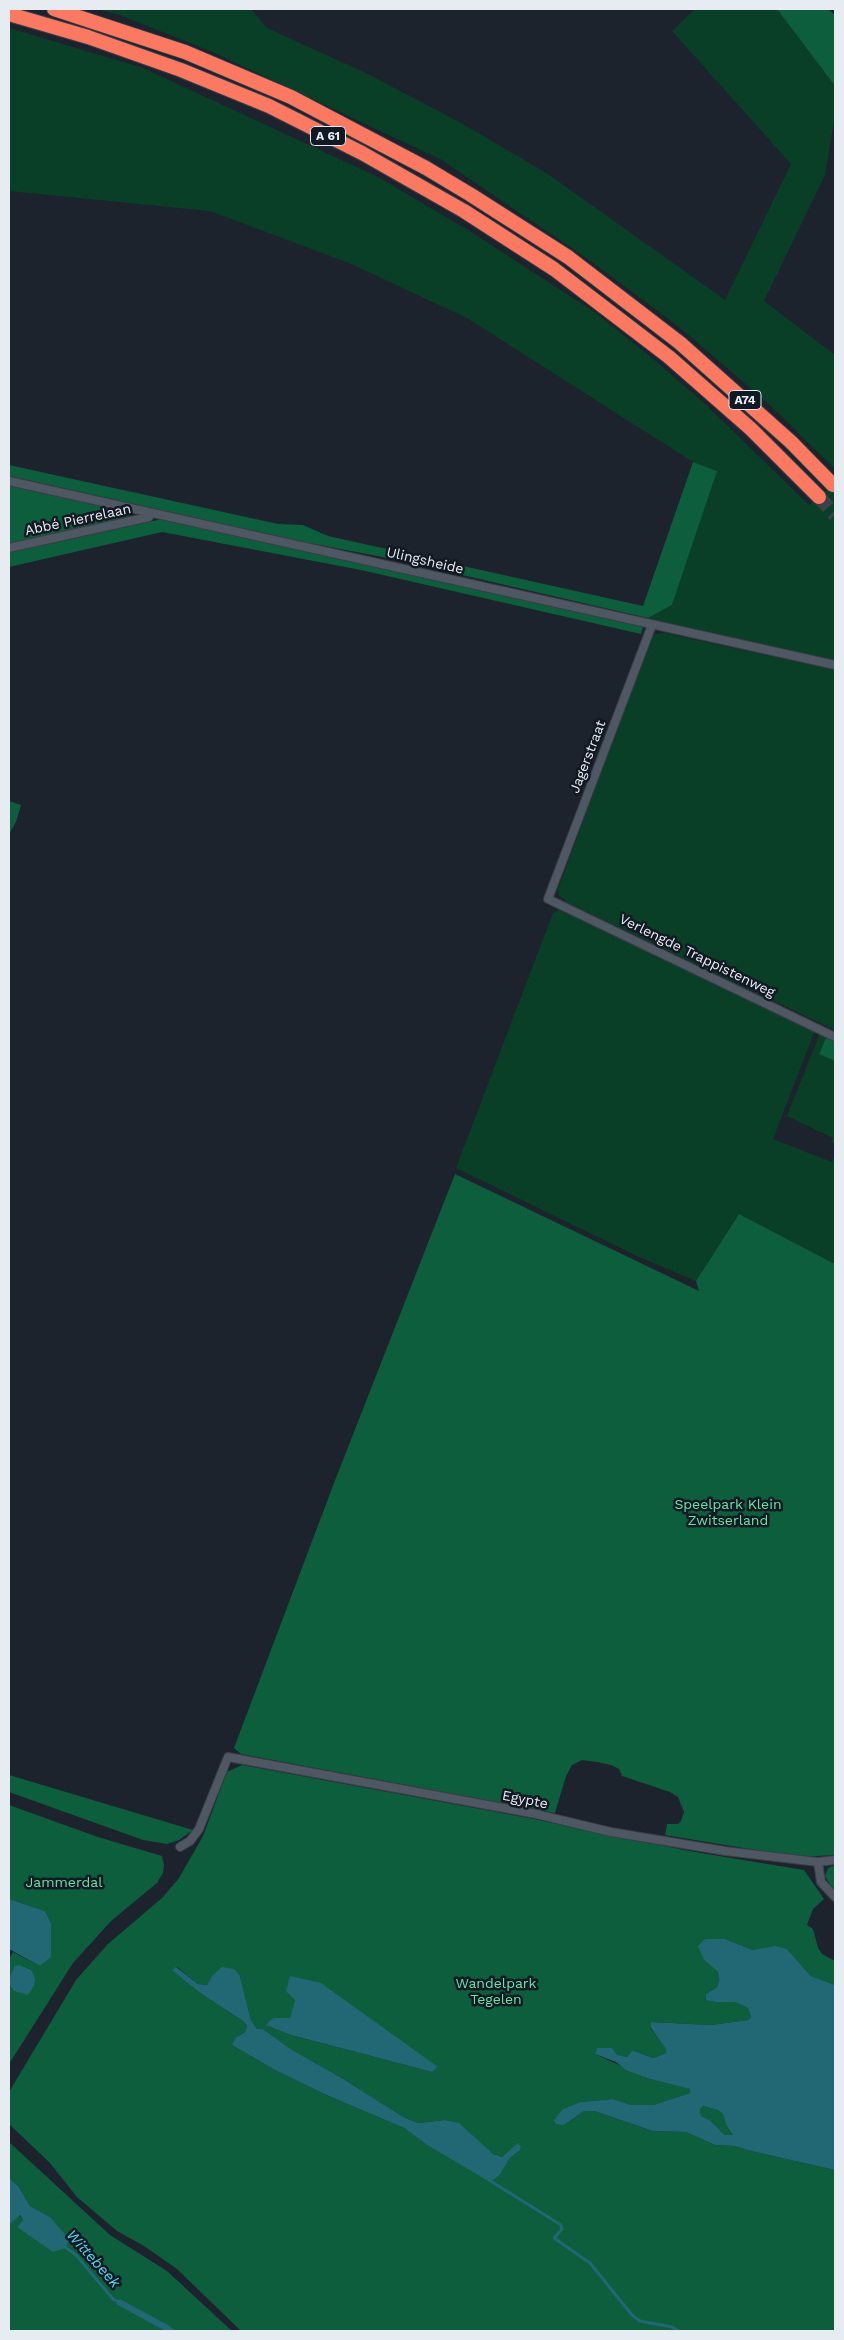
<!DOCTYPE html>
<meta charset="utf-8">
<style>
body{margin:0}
#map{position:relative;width:844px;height:2340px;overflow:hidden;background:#1c232d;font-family:"Work Sans",sans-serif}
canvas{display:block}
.frame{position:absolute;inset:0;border:10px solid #e7ebf2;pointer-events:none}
</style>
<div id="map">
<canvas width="844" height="2340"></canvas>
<div class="frame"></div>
</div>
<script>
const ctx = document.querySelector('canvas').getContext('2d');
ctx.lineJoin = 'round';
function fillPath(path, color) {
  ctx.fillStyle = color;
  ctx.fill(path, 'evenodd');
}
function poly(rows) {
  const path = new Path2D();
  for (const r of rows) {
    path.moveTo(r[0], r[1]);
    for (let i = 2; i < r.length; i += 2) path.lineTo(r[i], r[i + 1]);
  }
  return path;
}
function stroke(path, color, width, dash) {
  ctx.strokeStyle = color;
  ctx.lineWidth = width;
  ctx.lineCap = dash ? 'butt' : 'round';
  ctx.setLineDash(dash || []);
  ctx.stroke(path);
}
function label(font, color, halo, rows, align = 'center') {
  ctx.font = font + ' "Work Sans",sans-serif';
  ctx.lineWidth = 5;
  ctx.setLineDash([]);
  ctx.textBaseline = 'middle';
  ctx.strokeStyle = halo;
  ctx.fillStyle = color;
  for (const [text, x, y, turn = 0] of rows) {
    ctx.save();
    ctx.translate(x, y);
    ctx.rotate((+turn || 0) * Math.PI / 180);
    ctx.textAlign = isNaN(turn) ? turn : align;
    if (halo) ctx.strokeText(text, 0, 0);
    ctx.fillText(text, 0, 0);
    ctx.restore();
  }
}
const green = poly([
 [97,9,251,9,267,28,366,73,463,124,548,174,725,300,791,164,672,31,695,9,777,9,835,86,835,116,825,175,764,301,835,355,835,469,772,407,683,330,592,262,442,160,215,53,120,15],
 [9,28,143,68,378,177,468,230,596,313,652,358,703,402,809,505,835,483,835,660,648,618,672,605,716,471,693,462,467,318,349,263,210,211,9,191],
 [664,633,835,670,835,1030,568,903,559,895,558,889,650,640,655,634],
 [559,910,815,1030,773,1139,832,1162,835,1154,835,1264,739,1214,696,1281,637,1256,456,1168,553,913],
 [820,1033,827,1035,819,1053,835,1061,835,1144,831,1142,833,1138,787,1116]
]);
const forest = poly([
 [777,9,828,9,835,15,835,86],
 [693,462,717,471,672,605,648,618,393,559,304,542,9,476,9,465,278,524,303,525,328,536,643,606],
 [9,485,132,512,131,519,9,544],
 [162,519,643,625,643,627,641,634,361,570,162,532,9,567,9,552],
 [9,801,21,805,16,822,9,834],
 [827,1035,835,1040,835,1061,819,1054],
 [455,1174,699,1291,696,1281,739,1214,835,1264,835,1855,798,1857,665,1835,667,1824,678,1824,681,1821,684,1812,678,1797,670,1792,622,1776,619,1769,611,1765,597,1762,582,1760,572,1765,566,1776,555,1813,241,1754,234,1748,334,1483],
 [242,1765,534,1819,689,1851,804,1870,824,1899,813,1909,807,1925,813,1929,818,1948,822,1954,835,1961,835,1985,811,1976,787,1949,753,1950,725,1939,704,1960,718,1972,719,1980,717,1987,706,1994,716,2002,735,2002,748,2008,751,2017,748,2020,711,2025,652,2022,651,2029,667,2049,666,2053,653,2058,632,2050,627,2057,595,2054,650,2079,691,2089,690,2093,653,2105,631,2105,613,2099,581,2102,564,2125,584,2111,594,2111,653,2131,686,2132,715,2145,734,2146,751,2151,835,2170,835,2331,241,2331,177,2269,144,2246,117,2231,77,2197,50,2163,9,2124,9,2092,76,1980,108,1944,163,1897,179,1878,203,1836,227,1772],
 [177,1967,198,1984,207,1985,212,1976,240,1976,251,2020,257,2029,263,2029,291,2049,345,2080,405,2118,419,2123,444,2120,493,2154,502,2157,513,2149,519,2151,510,2158,500,2175,424,2143,404,2128,324,2094,273,2069,232,2045,235,2038,245,2032,247,2026,243,2021,200,1993,173,1970],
 [295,2000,432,2072,291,2035,265,2025,273,2018,290,2019],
 [9,1775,193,1830,179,1840,167,1844,143,1840,9,1792],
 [9,1805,98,1837,162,1856,164,1865,163,1873,157,1883,111,1921,73,1963,9,2064,9,1984,11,1988,9,1981,9,1959,13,1952,40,1966,50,1957,51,1923,45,1911,9,1899],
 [835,1865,835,1893,825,1876,828,1868],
 [703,2106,719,2110,723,2114,726,2125,734,2136,725,2135,710,2120,701,2116,700,2109],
 [9,2142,110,2235,167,2271,232,2331,176,2331,120,2299,165,2331,9,2331,9,2225,19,2215,23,2220,17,2227,50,2217,30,2206,19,2187,9,2178]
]);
const water = poly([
 [9,1899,45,1911,51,1923,51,1957,40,1966,9,1949],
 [705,1939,725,1939,753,1950,775,1946,787,1949,811,1976,835,1985,835,2170,751,2151,734,2146,715,2145,686,2132,653,2131,594,2111,584,2111,564,2125,556,2124,554,2120,563,2109,581,2102,613,2099,631,2105,653,2105,690,2093,690,2089,650,2079,626,2070,616,2062,595,2054,597,2048,612,2048,617,2055,627,2057,632,2050,653,2058,666,2053,666,2049,651,2028,651,2022,711,2025,748,2020,751,2017,748,2008,735,2002,716,2002,706,2000,706,1994,717,1987,719,1980,718,1972,704,1960,698,1946],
 [703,2106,718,2110,723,2114,726,2125,733,2135,725,2135,710,2120,701,2116,700,2109],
 [19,1965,31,1970,35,1978,34,1986,28,1995,14,1991,9,1984,11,1974,15,1966],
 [176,1967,198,1984,207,1985,212,1976,222,1967,234,1969,240,1976,251,2020,257,2029,263,2029,291,2049,345,2080,405,2118,419,2123,444,2120,459,2123,493,2154,502,2157,518,2143,521,2147,519,2151,510,2158,500,2175,490,2182,424,2143,404,2128,324,2094,273,2069,232,2045,235,2038,245,2032,247,2026,243,2021,200,1993,172,1970],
 [290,1976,321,1983,438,2067,432,2072,291,2035,265,2025,273,2018,290,2018,295,2000,286,1991],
 [9,2178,19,2187,30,2206,50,2217,69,2239,66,2248,53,2252,17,2227,23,2220,20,2215,9,2225],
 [120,2299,168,2325,176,2331,165,2331,116,2304]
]);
const stream = poly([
 [489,2180,561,2225,562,2229,554,2238,590,2263,632,2315,640,2321,672,2327,679,2331],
 [64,2246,76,2255,113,2299,121,2303]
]);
const highwayTunnel = poly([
 [819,497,835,515]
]);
const street = poly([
 [9,481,835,665],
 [9,548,149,517,150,514],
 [652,625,548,899,835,1037],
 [180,1847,190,1841,199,1829,228,1757,536,1814,611,1832,725,1851,818,1862,835,1860],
 [818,1862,821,1882,835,1897]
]);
const highway = poly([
 [54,9,185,52,291,97,426,168,471,195,568,257,680,343,791,442,833,485],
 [9,14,88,37,181,70,269,106,362,153,464,211,554,269,669,357,751,429,819,497]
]);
const shields = [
 [328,136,35],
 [745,400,32]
];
const shieldNames = [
 ["A 61",328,136],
 ["A74",745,400]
];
const streetNames = [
 ["Abbé Pierrelaan",78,520,-12],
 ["Ulingsheide",425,561,13],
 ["Jagerstraat",588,757,-69],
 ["Verlengde Trappistenweg",697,956,26],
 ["Egypte",525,1800,11]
];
const parkNames = [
 ["Speelpark Klein",728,1505],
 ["Zwitserland",728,1521],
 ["Jammerdal",64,1883],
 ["Wandelpark",496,1984],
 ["Tegelen",496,2000]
];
const waterNames = [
 ["Wittebeek",93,2259,48]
];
fillPath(green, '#093f27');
fillPath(forest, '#0c5e3c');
fillPath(water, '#226774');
stroke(stream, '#226774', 3);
stroke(highwayTunnel, '#3a414b', 14, [14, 7]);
stroke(street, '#383d46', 10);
stroke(highway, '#383d46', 16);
stroke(street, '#4f5763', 8);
stroke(highway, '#fc7961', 14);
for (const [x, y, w] of shields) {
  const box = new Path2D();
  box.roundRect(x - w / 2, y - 9.5, w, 19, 4);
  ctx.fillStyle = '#131923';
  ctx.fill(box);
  stroke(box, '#e7ebf2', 1);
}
label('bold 12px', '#e7ebf2', null, shieldNames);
label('14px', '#e7ebf2', '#131923', streetNames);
label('14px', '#64e5a5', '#131923', parkNames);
label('italic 15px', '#53d6ee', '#131923', waterNames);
</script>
